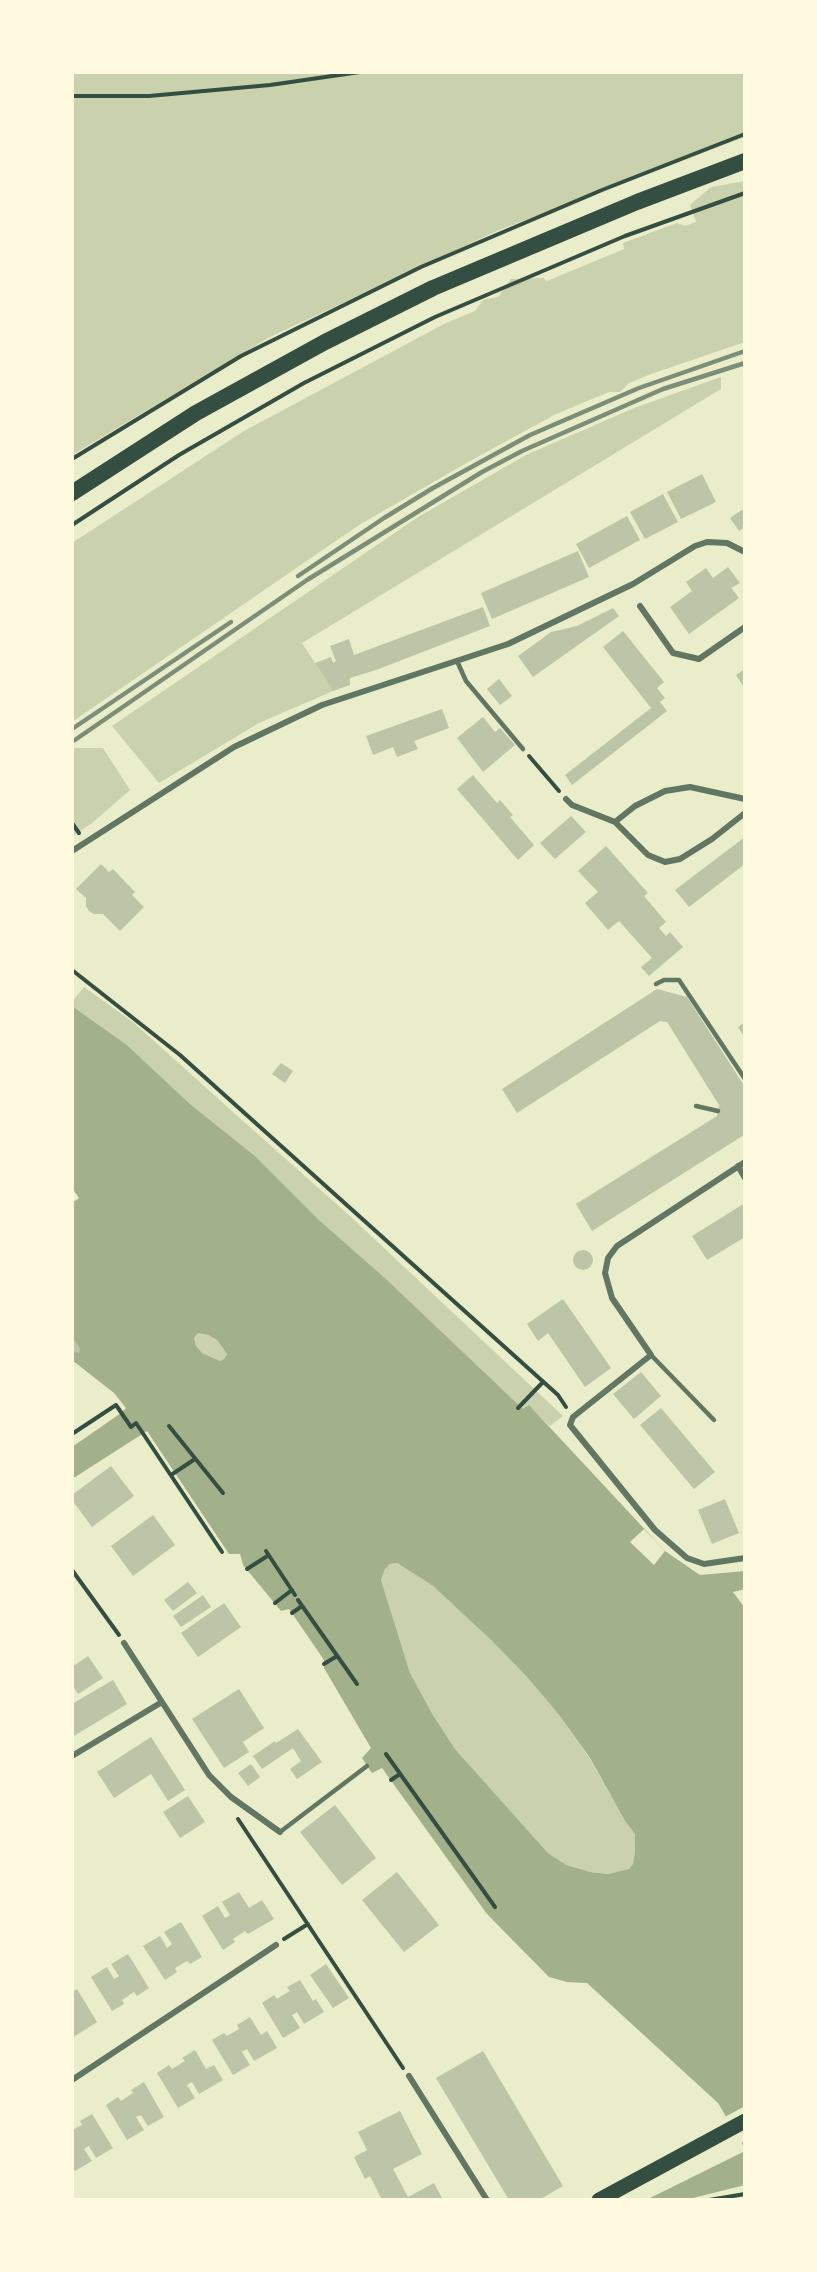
<!DOCTYPE html>
<style>
body{margin:0}
#map{position:relative;width:817px;height:2272px;overflow:hidden;background:#e9edc9;font-family:"IBM Plex Serif",serif}
canvas{display:block}
.frame{position:absolute;inset:0;border:74px solid #fefae0;pointer-events:none}
</style>
<div id="map">
<canvas width="817" height="2272"></canvas>
<div class="frame"></div>
</div>
<script>
const ctx = document.querySelector('canvas').getContext('2d');
ctx.lineJoin = 'round';
function fillPath(path, color) {
  ctx.fillStyle = color;
  ctx.fill(path, 'evenodd');
}
function poly(rows) {
  const path = new Path2D();
  for (const r of rows) {
    if (r.length === 3) {
      path.moveTo(r[0] + r[2], r[1]);
      path.arc(r[0], r[1], r[2], 0, 2 * Math.PI);
      continue;
    }
    path.moveTo(r[0], r[1]);
    for (let i = 2; i < r.length; i += 2) path.lineTo(r[i], r[i + 1]);
  }
  return path;
}
function stroke(path, color, width, dash) {
  ctx.strokeStyle = color;
  ctx.lineWidth = width;
  ctx.lineCap = dash ? 'butt' : 'round';
  ctx.setLineDash(dash || []);
  ctx.stroke(path);
}
const green = poly([
 [72,72,745,72,745,137,499,230,270,337,72,455],
 [745,181,745,342,651,374,629,383,620,392,609,392,556,414,470,461,359,525,72,722,72,543,244,431,444,324,475,311,483,300,498,297,511,279,543,278,547,281,624,249,623,243,677,223,685,226,696,222,690,205,711,187],
 [721,377,721,389,302,643,333,691,259,723,159,783,112,726,418,517,526,455,634,408],
 [72,748,103,748,130,790,91,824,72,836],
 [84,987,134,1023,243,1121,351,1217,563,1416,550,1426,528,1405,524,1410,385,1278,319,1220,255,1156,190,1104,127,1045,72,1006,72,1002],
 [198,1333,208,1335,217,1340,227,1354,224,1359,220,1361,202,1353,196,1346,194,1338],
 [397,1563,433,1586,491,1640,528,1678,559,1715,590,1759,625,1821,635,1834,635,1852,633,1865,629,1869,608,1874,590,1872,566,1866,548,1853,455,1749,433,1715,410,1673,381,1580,385,1569,390,1564]
]);
const water = poly([
 [72,1006,127,1045,190,1104,255,1156,319,1220,385,1278,523,1409,529,1405,665,1551,700,1575,745,1571,745,1589,733,1592,745,1608,745,2149,718,2103,587,1983,567,1982,549,1977,487,1914,382,1768,372,1773,367,1766,362,1758,371,1748,324,1668,324,1660,289,1609,281,1611,243,1565,240,1554,229,1554,147,1431,72,1479,72,1447,121,1413,126,1408,114,1393,72,1360,72,1203,79,1198,72,1188],
 [198,1333,208,1335,217,1340,227,1354,224,1359,220,1361,202,1353,196,1346,194,1338],
 [397,1563,433,1586,491,1640,528,1678,559,1715,590,1758,625,1821,635,1834,635,1852,633,1864,629,1869,608,1874,590,1872,566,1865,548,1853,455,1749,433,1715,410,1673,381,1580,385,1569,390,1564],
 [745,2151,745,2185,685,2200,646,2200]
]);
const pier = poly([
 [644,1529,665,1551,654,1565,630,1542],
 [745,2106,745,2141,739,2144,723,2118]
]);
const building = poly([
 [702,474,716,502,681,519,667,492],
 [663,494,678,522,645,539,630,512],
 [745,508,745,527,739,531,730,518],
 [627,516,640,540,589,568,576,544],
 [578,551,589,577,492,619,481,593],
 [728,567,740,583,731,588,739,598,689,634,670,607,692,591,686,582,706,568,713,578],
 [483,607,490,626,376,670,350,678,350,685,333,691,315,663,331,657,333,663,336,661,330,646,349,639,354,655],
 [613,608,619,616,533,677,518,656,551,632,577,626],
 [623,631,664,682,657,688,665,698,660,702,667,711,572,785,565,775,651,708,603,647],
 [745,669,745,689,736,675],
 [499,679,512,696,500,705,487,689],
 [442,709,449,728,414,741,418,749,397,757,393,747,373,755,366,736],
 [483,717,495,732,500,728,515,745,483,772,457,738],
 [473,775,497,803,500,800,513,815,510,817,534,845,518,860,457,789],
 [571,816,586,832,555,859,540,843],
 [745,837,745,864,689,907,675,890],
 [606,846,648,893,644,896,666,922,659,928,666,936,670,932,683,947,649,976,641,967,652,958,619,921,608,930,585,903,598,892,578,871],
 [101,864,109,872,113,869,135,892,132,895,144,907,120,931,103,914,94,914,89,911,86,906,86,898,76,889],
 [657,989,687,997,745,1087,744,1135,592,1231,576,1204,717,1116,719,1105,667,1022,660,1021,517,1113,502,1089],
 [745,1022,745,1038,738,1027],
 [281,1063,293,1071,285,1083,272,1074],
 [745,1203,745,1237,707,1260,692,1236],
 [583,1260,10],
 [563,1299,611,1368,585,1387,548,1333,538,1341,527,1324],
 [72,1337,80,1348,79,1353,72,1351],
 [641,1372,661,1396,634,1419,613,1394],
 [661,1408,715,1472,694,1489,640,1425],
 [111,1466,134,1496,92,1527,72,1500,72,1495],
 [725,1499,739,1533,712,1544,698,1510],
 [153,1515,175,1545,133,1576,111,1546],
 [188,1582,197,1593,173,1611,164,1600],
 [203,1595,211,1607,181,1627,173,1616],
 [224,1603,241,1627,198,1657,181,1633],
 [88,1656,103,1678,78,1694,72,1685,72,1667],
 [113,1680,127,1704,72,1737,72,1704],
 [239,1689,264,1728,243,1742,249,1752,224,1768,192,1719],
 [298,1729,322,1762,297,1779,290,1769,301,1761,293,1748,262,1769,253,1756,275,1741,276,1743],
 [151,1737,185,1790,168,1801,151,1774,114,1798,97,1772],
 [251,1764,260,1777,248,1786,238,1773],
 [188,1796,205,1822,180,1838,163,1812],
 [335,1805,376,1858,342,1885,300,1832],
 [397,1872,439,1925,404,1952,362,1900],
 [239,1892,249,1908,262,1900,274,1919,248,1934,245,1931,233,1939,235,1942,223,1950,202,1916,218,1906,225,1918,230,1915,222,1902],
 [181,1922,202,1957,190,1964,187,1961,175,1968,177,1972,165,1980,143,1946,160,1936,167,1948,172,1944,164,1932],
 [128,1954,149,1988,137,1996,134,1992,122,2000,124,2004,112,2011,91,1977,107,1967,114,1979,119,1976,111,1964],
 [326,1964,349,1998,333,2008,310,1975],
 [300,1980,313,2001,316,1999,324,2012,304,2024,297,2012,294,2014,292,2015,300,2028,283,2038,262,2003,274,1995,277,1999,283,1995,290,1991,287,1987],
 [77,1989,97,2022,72,2038,72,1992],
 [250,2017,261,2035,267,2031,277,2048,254,2061,247,2049,242,2052,250,2065,233,2075,212,2040,224,2033,227,2036,239,2029,237,2025],
 [195,2050,206,2069,214,2065,223,2080,199,2094,192,2082,187,2085,195,2098,178,2108,157,2073,169,2065,172,2069,185,2061,182,2058],
 [483,2051,563,2186,539,2200,509,2200,436,2078],
 [144,2082,164,2117,148,2126,141,2115,138,2116,136,2117,144,2130,127,2140,106,2105,118,2097,121,2101,133,2093,131,2090],
 [400,2111,422,2154,393,2169,408,2197,434,2183,443,2200,382,2200,370,2176,365,2179,354,2157,367,2150,358,2132],
 [92,2114,113,2148,96,2158,89,2146,87,2147,84,2149,92,2161,75,2171,72,2166,72,2130,82,2125,80,2121]
]);
const path = poly([
 [72,96,149,96,270,85,360,72],
 [72,459,241,356,421,267,602,190,745,134],
 [72,525,179,455,304,383,435,317,625,236,745,193],
 [529,756,559,791],
 [72,823,79,833],
 [72,970,180,1055,558,1395,566,1407],
 [518,1408,543,1382],
 [169,1426,223,1493],
 [72,1434,116,1405,131,1427,136,1423,222,1552],
 [171,1475,195,1459],
 [266,1551,295,1595],
 [247,1569,269,1555],
 [72,1570,119,1635],
 [298,1600,357,1684],
 [275,1603,292,1590],
 [292,1613,302,1606],
 [324,1664,337,1656],
 [386,1754,495,1907],
 [391,1780,400,1774],
 [238,1819,403,2068],
 [284,1939,308,1924],
 [709,2200,745,2194]
]);
const service = poly([
 [457,661,466,681,523,749],
 [656,984,664,980,679,980,745,1079],
 [696,1106,718,1111],
 [651,1355,714,1420],
 [280,1832,367,1766]
]);
const minor = poly([
 [640,606,673,653,699,659,745,627],
 [566,799,572,805,615,822,635,806,665,791,690,787,745,799],
 [615,822,648,855,665,862,680,859,712,839,745,813],
 [72,851,234,747,322,705,508,644,633,584,695,546,707,542,727,543,745,552],
 [745,1162,617,1246,608,1258,605,1273,612,1298,651,1355,573,1417,570,1425,655,1530,687,1558,704,1564,745,1558],
 [738,1166,745,1178],
 [124,1643,209,1775,231,1797,280,1832],
 [72,1756,162,1702],
 [409,2076,487,2200],
 [72,2080,276,1945]
]);
const primary = poly([
 [599,2200,745,2121]
]);
const trunk = poly([
 [72,493,196,413,325,342,433,288,637,202,745,161]
]);
const rail = poly([
 [298,576,384,518,433,488,530,435,639,388,745,351],
 [72,729,231,622],
 [72,742,307,580,482,472,522,451,663,389,745,363]
]);
fillPath(green, '#cad2ad');
fillPath(water, '#a3b18a');
fillPath(pier, '#e9edc9');
fillPath(building, '#bcc5a7');
stroke(path, '#344e41', 4);
stroke(service, '#617663', 4.5);
stroke(minor, '#617663', 6);
stroke(primary, '#344e41', 15);
stroke(trunk, '#344e41', 16);
stroke(rail, '#7c8e77', 4.5);
</script>
